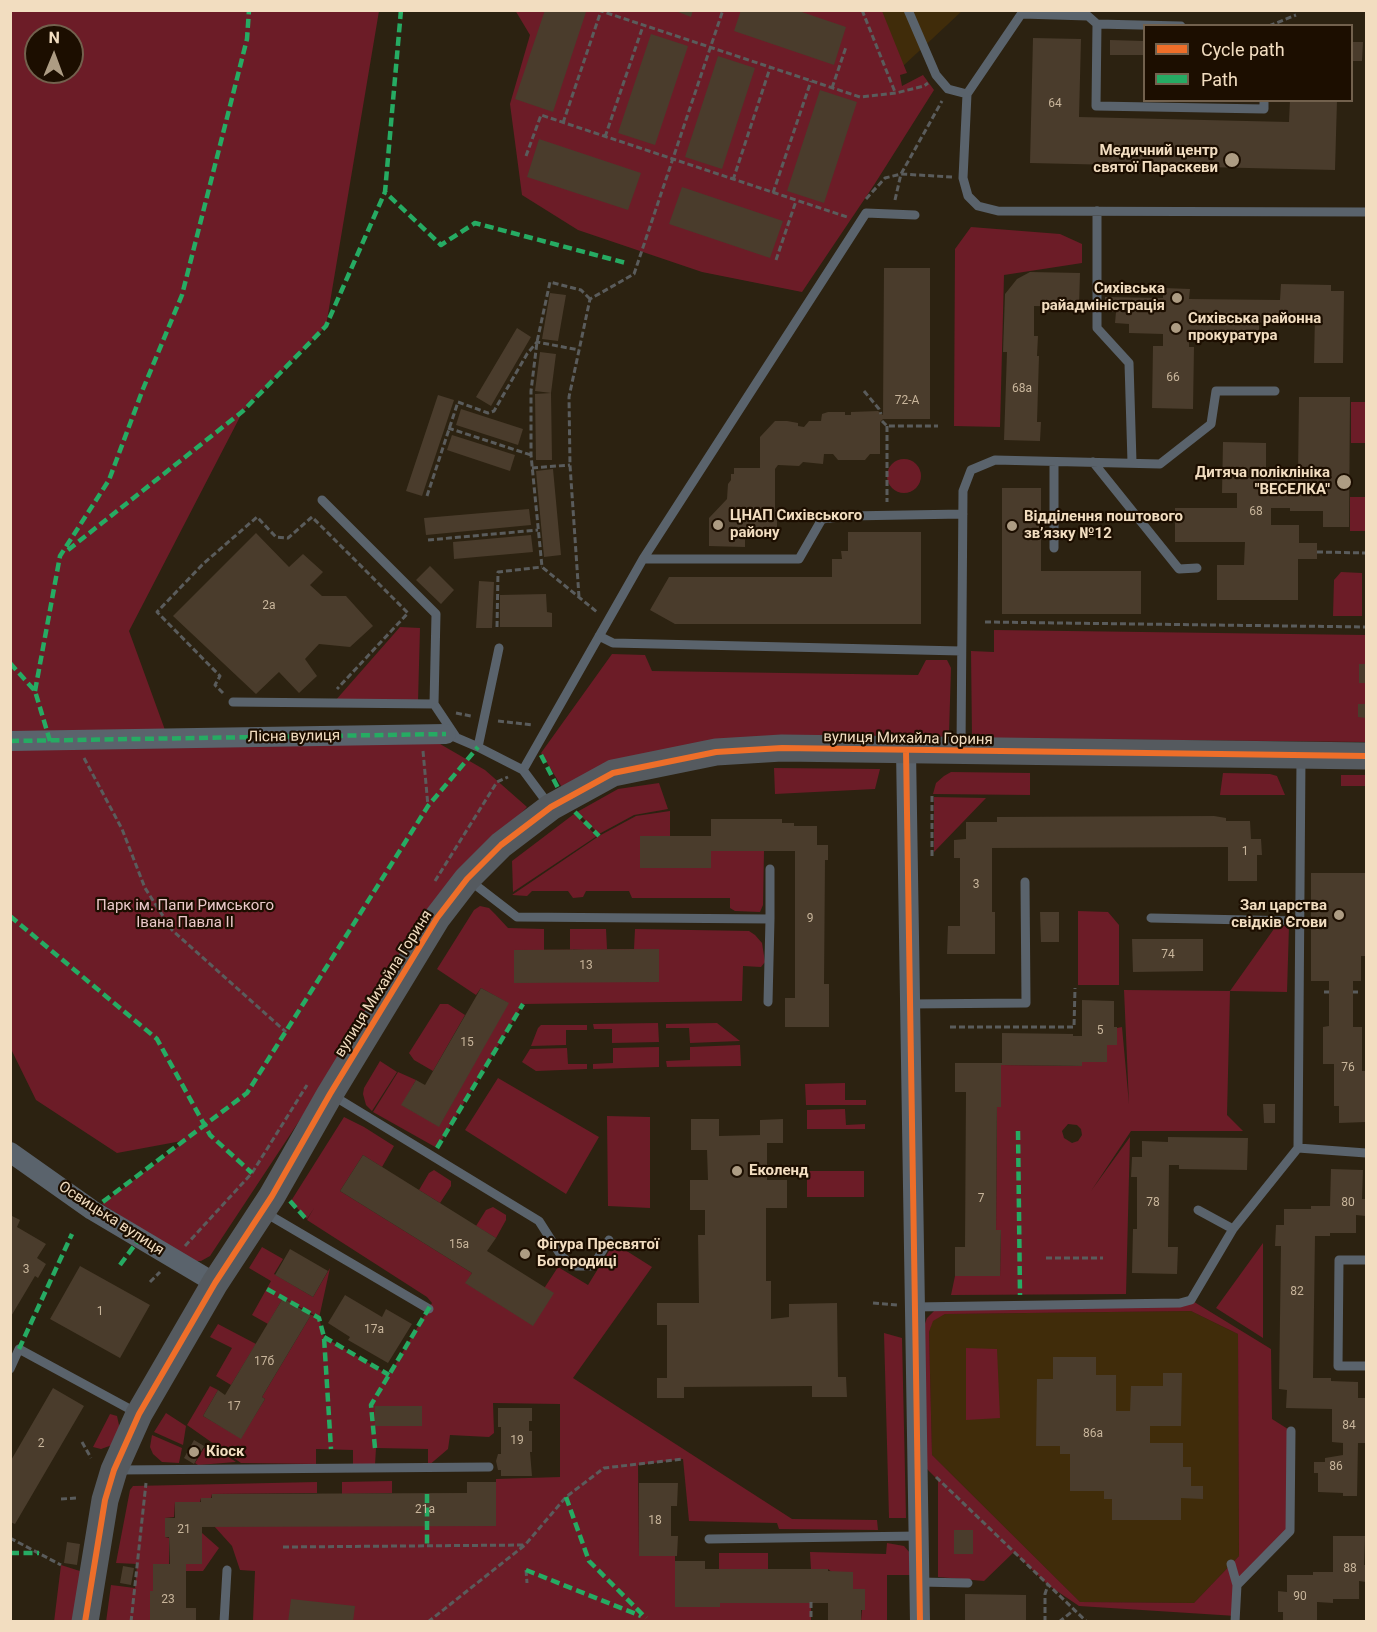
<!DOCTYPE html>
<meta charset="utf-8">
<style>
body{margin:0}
#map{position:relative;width:1377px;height:1632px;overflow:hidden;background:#2c2211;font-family:Roboto,sans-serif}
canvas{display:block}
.frame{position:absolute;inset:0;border:12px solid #f2ddc0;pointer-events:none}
.legend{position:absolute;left:1143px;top:24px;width:210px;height:78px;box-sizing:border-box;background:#1c0e00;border:2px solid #72614d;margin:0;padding:8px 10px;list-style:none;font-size:18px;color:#f2ddc0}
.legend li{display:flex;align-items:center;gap:12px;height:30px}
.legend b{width:30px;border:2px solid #72614d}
.north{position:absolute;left:24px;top:24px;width:60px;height:60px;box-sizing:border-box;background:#1c0e00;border:2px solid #72614d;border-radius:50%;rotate:1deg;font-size:16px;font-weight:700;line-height:24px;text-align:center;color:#f2ddc0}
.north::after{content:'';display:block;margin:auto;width:21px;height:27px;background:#ad9c83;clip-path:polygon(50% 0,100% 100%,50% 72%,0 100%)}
</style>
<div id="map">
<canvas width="1377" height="1632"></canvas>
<div class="frame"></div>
<ul class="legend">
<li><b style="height:8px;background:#ee6e29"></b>Cycle path</li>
<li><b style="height:8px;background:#26ab63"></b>Path</li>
</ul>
<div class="north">N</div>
</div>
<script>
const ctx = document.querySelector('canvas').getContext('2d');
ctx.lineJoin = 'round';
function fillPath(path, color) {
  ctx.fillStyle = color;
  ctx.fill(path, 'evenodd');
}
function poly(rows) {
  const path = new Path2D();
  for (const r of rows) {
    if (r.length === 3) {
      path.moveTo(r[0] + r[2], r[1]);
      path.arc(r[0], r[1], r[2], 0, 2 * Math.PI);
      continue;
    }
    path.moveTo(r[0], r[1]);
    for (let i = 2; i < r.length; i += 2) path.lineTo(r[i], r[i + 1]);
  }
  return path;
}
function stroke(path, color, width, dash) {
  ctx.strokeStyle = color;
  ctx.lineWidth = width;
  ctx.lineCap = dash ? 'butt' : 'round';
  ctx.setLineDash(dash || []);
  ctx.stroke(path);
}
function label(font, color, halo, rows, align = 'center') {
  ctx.font = font + ' Roboto,sans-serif';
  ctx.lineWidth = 4.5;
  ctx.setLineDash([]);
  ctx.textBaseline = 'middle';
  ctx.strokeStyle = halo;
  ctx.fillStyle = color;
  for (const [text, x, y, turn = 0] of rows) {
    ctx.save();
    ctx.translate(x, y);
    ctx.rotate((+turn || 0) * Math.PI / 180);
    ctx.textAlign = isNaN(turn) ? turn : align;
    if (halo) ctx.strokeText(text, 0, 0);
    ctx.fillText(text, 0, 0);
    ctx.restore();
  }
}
const built = poly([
 [880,11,962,11,902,67],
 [1191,1311,1238,1334,1239,1556,1194,1603,1080,1602,932,1455,929,1332,932,1321,945,1314]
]);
const green = poly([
 [515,10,882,11,907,73,900,75,902,86,923,75,934,90,874,185,802,292,702,272,578,230,522,195,510,104,530,35],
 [11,11,379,11,326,326,243,411,129,631,169,741,428,737,485,770,527,807,457,882,210,1256,201,1261,192,1261,102,1204,187,1140,117,1153,36,1100,11,1049],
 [36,36,72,36,72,72,36,72],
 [971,227,1060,234,1082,244,1082,263,1004,275,1000,427,954,426,955,249],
 [1351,402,1366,402,1366,443,1351,443],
 [904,476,17],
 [1350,497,1366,497,1366,531,1350,531],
 [1341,572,1362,573,1362,616,1333,616,1334,580],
 [400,627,420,628,418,702,335,701],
 [994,630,1366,635,1366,742,972,738,971,651,994,652],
 [612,654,645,655,652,671,918,675,926,660,947,660,951,668,949,733,947,740,781,740,563,789,541,753],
 [774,768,880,769,875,789,775,794],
 [951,772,1030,773,1030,795,933,794,936,783,944,776],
 [1223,773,1270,774,1277,776,1285,795,1220,795],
 [1341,775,1366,775,1366,786,1341,786],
 [659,783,668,809,634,815,599,834,577,812,618,789],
 [934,797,986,798,934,852],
 [670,811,670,836,640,836,640,868,710,868,711,851,764,851,763,905,760,912,735,911,730,908,730,898,632,898,629,891,586,891,583,897,573,898,568,891,532,891,527,896,512,895,599,836,636,816],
 [574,814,597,836,513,892,512,861],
 [480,906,489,908,495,914,508,928,544,929,544,950,514,950,634,949,635,929,749,931,755,935,762,943,765,962,761,967,743,966,742,1001,523,1004,437,1148,373,1112,398,1072,416,1080,402,1105,439,1126,508,1003,481,988,476,995,437,969,474,910],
 [1078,911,1108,912,1119,925,1119,985,1078,985],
 [1276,926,1289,926,1287,992,1230,991,1227,1115,1243,1131,1131,1131,1091,1191,1130,1137,1126,1294,951,1295,955,1276,1000,1276,1001,1231,996,1230,997,1107,1001,1107,1001,1063,1002,1065,1082,1066,1082,1062,1107,1062,1107,1045,1117,1045,1117,1028,1122,1027,1129,1104,1124,990,1230,991],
 [1068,1124,1077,1125,1081,1129,1082,1135,1078,1141,1072,1143,1064,1138,1062,1131],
 [570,929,606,929,607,949,570,950],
 [440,1004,448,1004,465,1015,433,1071,414,1060,409,1053],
 [658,1023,659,1042,612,1043,612,1029,594,1029,593,1024],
 [717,1023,740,1041,690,1043,689,1028,666,1028,666,1024],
 [541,1025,587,1025,587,1030,566,1030,566,1045,531,1046,538,1028],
 [740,1045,741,1066,667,1067,666,1061,690,1060,690,1047],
 [659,1047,659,1067,593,1069,593,1064,613,1063,613,1048],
 [567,1048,568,1064,587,1064,587,1069,536,1071,522,1062,530,1049],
 [380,1061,397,1072,372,1111,366,1105,363,1094,364,1088],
 [498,1078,599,1137,566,1194,465,1130],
 [845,1083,845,1100,866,1100,866,1105,806,1105,805,1084],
 [845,1109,846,1125,865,1124,865,1129,807,1129,807,1110],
 [607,1116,650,1117,650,1208,608,1206],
 [344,1117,364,1127,394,1146,382,1167,363,1155,340,1191,472,1273,466,1283,533,1325,545,1287,558,1267,588,1285,614,1243,652,1267,573,1378,792,1519,877,1520,878,1530,779,1529,777,1523,689,1521,683,1459,638,1465,639,1555,675,1556,675,1607,720,1607,720,1603,811,1602,811,1621,253,1621,255,1571,240,1570,232,1546,214,1526,496,1526,496,1479,560,1477,560,1404,493,1403,494,1433,489,1437,450,1435,448,1449,428,1466,428,1449,376,1448,375,1465,353,1465,353,1450,316,1449,316,1464,241,1463,187,1425,210,1386,218,1390,203,1416,241,1438,265,1399,262,1397,311,1315,316,1316,283,1298,268,1324,252,1315,271,1281,249,1268,262,1247,283,1259,274,1274,313,1297,330,1268,319,1318,324,1337,389,1375,432,1303,427,1297,307,1220,314,1208,307,1219,291,1201],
 [434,1170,451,1181,451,1186,440,1203,419,1190,429,1173],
 [807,1171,864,1171,864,1197,807,1197],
 [493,1207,506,1215,506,1220,496,1238,476,1226,486,1210],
 [1263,1243,1263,1338,1216,1308],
 [1191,1300,1271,1349,1272,1419,1291,1431,1290,1531,1237,1585,1236,1616,1079,1606,1048,1585,1014,1552,984,1581,938,1577,938,1480,927,1469,923,1329,927,1318,938,1307],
 [1191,1311,1238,1334,1239,1556,1194,1603,1080,1602,932,1455,929,1332,933,1321,945,1314],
 [218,1324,256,1344,231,1385,216,1376,232,1348,210,1337],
 [884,1333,902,1338,906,1518,889,1518],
 [966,1348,997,1349,1000,1418,966,1420],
 [166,1413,186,1426,183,1445,154,1432],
 [110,1414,117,1416,119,1425,120,1434,115,1444,101,1449,93,1447],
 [152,1435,182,1448,179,1463,162,1462,153,1454,150,1447],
 [204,1448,217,1449,236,1462,198,1465,195,1463],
 [392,1481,392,1493,342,1494,342,1482],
 [317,1482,317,1493,212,1494,211,1498,201,1498,200,1502,175,1502,174,1517,165,1518,165,1537,169,1538,169,1564,153,1564,153,1591,150,1591,150,1621,106,1622,111,1585,135,1588,137,1564,116,1563,130,1490,133,1486],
 [202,1533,219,1548,203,1571,186,1571,186,1564,202,1564],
 [887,1543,904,1546,910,1553,912,1575,887,1575,887,1621,861,1621,864,1589,853,1589,828,1569,811,1569,810,1552,886,1554],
 [719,1553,768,1553,768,1569,719,1569],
 [61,1565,83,1572,76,1621,54,1622]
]);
const building = poly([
 [545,10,586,12,553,112,515,99],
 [673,10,693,10,691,17],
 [741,10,796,10,846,27,834,65,734,31],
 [651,34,688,46,655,145,618,133],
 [1033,38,1081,39,1079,117,1289,122,1290,100,1337,100,1335,170,1030,163],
 [1110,40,1144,41,1144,55,1110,55],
 [1352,42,1363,42,1362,61,1352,61],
 [718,56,755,68,722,169,685,157],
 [820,90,857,102,824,203,787,191],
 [539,139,641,173,628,210,527,177],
 [682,187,783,221,770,258,669,224],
 [884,268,930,268,930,419,883,419,880,422,880,454,870,454,865,460,838,460,833,454,824,454,823,464,803,462,799,466,778,465,775,469,775,510,777,510,777,530,745,529,745,547,709,546,709,518,727,499,728,484,731,480,731,474,734,474,734,468,760,468,760,437,775,421,787,421,798,423,798,426,804,427,809,421,821,421,822,414,828,412,845,412,845,415,851,415,851,412,878,411,883,415],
 [1030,272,1080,273,1079,307,1034,306,1034,336,1038,336,1037,356,1039,356,1037,422,1041,422,1040,441,1004,440,1007,352,1003,352,1005,294,1017,279],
 [1281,284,1331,285,1331,291,1344,291,1343,363,1314,363,1315,315,1270,315,1270,323,1259,323,1259,334,1189,333,1189,347,1194,347,1193,409,1152,408,1153,346,1163,346,1163,334,1129,333,1129,324,1115,323,1116,312,1104,312,1105,297,1163,298,1163,288,1190,289,1189,299,1280,300],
 [550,293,566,295,558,341,542,339],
 [517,328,531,337,491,406,476,397],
 [540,352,556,354,551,393,535,391],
 [551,393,552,460,536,460,535,394],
 [438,395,454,400,422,496,406,491],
 [1299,397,1350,397,1349,527,1323,527,1323,511,1290,511,1290,508,1271,508,1271,525,1299,525,1299,543,1317,543,1317,559,1298,559,1298,600,1217,600,1217,565,1244,565,1245,542,1175,542,1175,508,1237,508,1237,493,1222,493,1223,442,1266,443,1266,474,1298,475],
 [461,409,523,429,518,445,456,425],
 [452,435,515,455,510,471,447,450],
 [553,469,561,555,544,557,536,471],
 [1002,488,1041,488,1041,571,1141,571,1141,614,1002,614],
 [529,509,531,525,426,535,424,518],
 [848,532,921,532,921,624,675,624,650,610,669,577,832,577,832,559,842,559,841,551,848,551],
 [256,533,289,567,303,554,323,572,310,585,322,596,346,596,373,626,350,647,319,644,305,659,317,676,299,693,279,672,256,694,173,616],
 [531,535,533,552,454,559,453,542],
 [430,566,454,590,441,604,416,580],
 [479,581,494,582,492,628,476,628],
 [546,594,547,612,552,613,552,627,500,627,500,595],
 [1359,664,1366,664,1366,683,1359,683],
 [1358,704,1366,704,1366,718,1358,717],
 [1214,816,1226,818,1226,821,1250,821,1251,839,1261,839,1262,855,1257,855,1257,881,1228,881,1228,847,992,848,992,912,995,912,995,954,947,954,948,926,960,926,960,858,954,858,954,840,966,839,966,822,997,822,997,817],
 [711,819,782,819,782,823,794,823,794,826,817,826,817,845,828,845,828,860,825,860,824,984,829,984,829,1027,785,1027,785,998,795,998,795,851,711,851,711,868,640,868,640,836,711,836],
 [1311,873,1366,873,1366,956,1361,956,1361,981,1353,981,1353,1027,1362,1027,1362,1071,1366,1071,1366,1122,1339,1123,1339,1106,1334,1106,1334,1064,1323,1064,1323,1027,1329,1026,1329,981,1311,981],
 [1040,912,1059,912,1059,942,1041,942],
 [1132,939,1203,939,1203,971,1133,972],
 [659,949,659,982,514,983,514,950],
 [481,988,509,1003,439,1127,401,1105,416,1080,425,1085],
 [1082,1000,1114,1001,1114,1027,1117,1027,1117,1045,1107,1045,1107,1062,1082,1062,1082,1066,1001,1065,1001,1107,997,1107,996,1230,1001,1230,1000,1276,955,1276,955,1247,965,1247,966,1092,955,1092,955,1063,1002,1063,1002,1033,1073,1034,1073,1036,1082,1036],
 [1263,1104,1275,1104,1275,1123,1264,1123],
 [691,1119,719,1119,719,1136,760,1135,760,1120,783,1119,783,1143,767,1143,767,1180,787,1180,787,1208,766,1208,766,1281,771,1281,771,1319,789,1317,789,1304,837,1303,838,1377,846,1377,847,1397,812,1397,812,1386,684,1387,684,1398,657,1398,657,1378,667,1378,667,1325,657,1325,657,1303,699,1303,698,1235,705,1235,705,1210,690,1210,690,1180,708,1180,707,1150,691,1150],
 [1168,1137,1248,1138,1247,1170,1179,1169,1179,1165,1169,1165,1168,1247,1178,1247,1177,1274,1132,1273,1133,1229,1137,1229,1137,1177,1131,1177,1132,1157,1142,1157,1142,1141,1168,1142],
 [363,1155,496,1238,487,1251,554,1293,533,1326,465,1283,472,1273,340,1191],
 [1331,1169,1363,1170,1362,1199,1366,1199,1366,1216,1356,1215,1356,1233,1330,1233,1330,1236,1315,1236,1313,1378,1331,1378,1331,1381,1358,1382,1358,1398,1366,1398,1366,1443,1358,1443,1357,1496,1343,1496,1343,1493,1318,1492,1318,1473,1314,1473,1314,1462,1325,1462,1325,1458,1343,1455,1343,1443,1332,1442,1332,1409,1286,1408,1287,1390,1279,1389,1281,1246,1275,1246,1276,1225,1284,1225,1284,1209,1311,1209,1311,1206,1330,1206],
 [10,1215,20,1220,17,1227,46,1244,37,1258,46,1264,38,1278,35,1276,10,1318],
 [290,1249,328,1271,313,1297,275,1275],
 [80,1266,150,1305,120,1358,50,1319],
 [345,1295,382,1317,386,1309,412,1324,388,1363,348,1340,350,1337,328,1323],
 [283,1298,311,1315,262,1397,265,1399,241,1439,203,1416,218,1390,225,1395],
 [1053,1357,1096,1357,1096,1375,1116,1375,1116,1411,1130,1411,1131,1386,1163,1386,1163,1373,1182,1373,1181,1426,1150,1426,1150,1443,1183,1443,1183,1467,1191,1467,1191,1486,1203,1486,1203,1499,1181,1498,1181,1520,1112,1520,1112,1499,1104,1499,1104,1491,1070,1491,1070,1454,1060,1454,1060,1446,1036,1446,1037,1379,1053,1379],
 [53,1388,84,1406,15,1524,10,1522,10,1462],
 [375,1406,422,1406,422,1426,375,1426],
 [498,1408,532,1408,532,1421,529,1421,529,1431,532,1431,532,1452,530,1452,532,1476,501,1476,501,1470,498,1470,496,1461,498,1454,501,1454,501,1427,498,1427],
 [194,1440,204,1446,194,1464,184,1458],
 [467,1482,496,1482,496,1526,202,1527,202,1564,186,1564,186,1608,196,1608,196,1622,150,1622,150,1591,153,1591,153,1564,170,1564,169,1537,165,1537,165,1518,175,1518,175,1502,201,1502,201,1498,212,1498,212,1494,467,1493],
 [639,1483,678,1483,677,1506,671,1506,671,1536,678,1536,677,1556,639,1556],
 [954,1530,973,1530,973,1554,954,1554],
 [1333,1536,1365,1536,1364,1565,1366,1565,1366,1582,1359,1581,1359,1599,1333,1599,1333,1603,1317,1602,1317,1622,1283,1622,1283,1612,1278,1612,1278,1591,1287,1592,1287,1575,1313,1575,1313,1572,1333,1572],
 [67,1542,80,1544,77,1565,64,1563],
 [675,1561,705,1561,705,1569,828,1569,828,1571,853,1572,853,1589,865,1589,865,1610,861,1610,861,1622,828,1622,828,1603,720,1603,720,1607,675,1607],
 [123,1566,134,1568,131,1585,120,1583],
 [965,1594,1026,1595,1026,1622,965,1622],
 [291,1599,355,1606,353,1622,288,1622]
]);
const path = poly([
 [598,10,860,97,896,93,924,86,928,83],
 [862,10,895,92],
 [1269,26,1296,15],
 [832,88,846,47],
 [563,123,601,11],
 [605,137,643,26],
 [526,156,541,115,847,217],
 [733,180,770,68],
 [773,193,811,81],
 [866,199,885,178,901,174,952,177],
 [895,200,901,174,942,101],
 [776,260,796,201],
 [590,299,581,290,550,282,537,342,531,391,531,455,542,567,597,612],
 [864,391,879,409,881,414],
 [882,421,887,426,938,426],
 [887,426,887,502],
 [448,428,531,455],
 [532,468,570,465],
 [427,496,458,402,488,413,494,411,527,354,537,342,579,350],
 [428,540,538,530],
 [1317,552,1366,553],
 [579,597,570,465,569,397,590,299,634,274,723,10],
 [985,622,1366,627],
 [497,627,498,572,542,567],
 [223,693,215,685,220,676,157,612,203,564,257,517,276,537,288,538,312,517,408,613,337,689],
 [456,713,471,716],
 [498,721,533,725],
 [423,751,428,806],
 [84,758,122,829,145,888,172,930,286,1032],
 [932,796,932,857],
 [435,881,497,782,508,777],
 [1324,992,1329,992],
 [1353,992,1358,992],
 [950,1027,1074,1027,1075,988],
 [185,1246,252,1173,307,1085],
 [1046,1258,1103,1258],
 [150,1282,160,1272],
 [873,1303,898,1305],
 [82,1442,91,1458],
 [936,1477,1087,1622],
 [61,1499,77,1498],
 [10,1538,61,1565],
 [283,1547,524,1545],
 [526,1570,527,1583],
 [811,1602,811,1622],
 [131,1622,146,1483],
 [428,1622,525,1545,566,1497,604,1468,683,1459],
 [1045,1622,1045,1594,1048,1585],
 [1059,1622,1074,1610]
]);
const lane = poly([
 [908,10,936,75,948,89,967,94],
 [1024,10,967,94,963,178,968,196,978,206,998,211,1366,212],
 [1022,14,1088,16,1097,24,1181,26],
 [1097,24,1096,106,1264,109,1264,100],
 [1097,211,1097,328,1129,363,1132,462],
 [1054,462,1054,548],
 [1093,462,1179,569,1197,568],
 [322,500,436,614,434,704,456,737],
 [643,559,799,559,822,519,848,516,963,514],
 [599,636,613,643,961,651],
 [233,702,434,704],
 [450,735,478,747,523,770,549,805],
 [478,747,499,648],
 [961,749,963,491,971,470,995,460,1160,464,1211,424,1216,391,1275,391],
 [523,770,643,559,866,213,915,215],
 [469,880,517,917,770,919,768,1002],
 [1151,918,1298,921],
 [770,919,770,869],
 [910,1004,1026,1003,1025,882],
 [332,1095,539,1221,562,1257,576,1266,593,1266,609,1240],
 [1298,1148,1366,1153],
 [1198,1210,1233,1229],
 [264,1212,429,1309],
 [1366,1260,1339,1260,1338,1366,1366,1366],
 [914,1307,1180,1303,1191,1300,1233,1229,1298,1148,1301,758],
 [10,1369,19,1349,137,1413],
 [119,1470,489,1467],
 [709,1539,918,1536],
 [1231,1564,1237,1585],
 [920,1582,968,1583],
 [224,1622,227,1570],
 [1235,1622,1237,1585,1290,1531,1291,1431]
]);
const street = poly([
 [10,741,446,734],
 [906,750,920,1622],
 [10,1152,92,1210,215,1283]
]);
const secondary = poly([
 [85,1622,105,1500,114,1470,139,1414,215,1283,272,1196,330,1094,437,918,467,879,501,845,551,807,613,773,716,752,782,748,1366,756]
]);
const quiet = poly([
 [401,10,385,192,441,245,475,223,626,263],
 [68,550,243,411,326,326,385,192],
 [10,663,35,691,50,741],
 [35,691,60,556,109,480,143,389,182,295,247,39,249,10],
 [10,741,446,734],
 [541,755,559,790],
 [575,812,599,836],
 [10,916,157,1039,210,1135,252,1173],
 [1018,1131,1020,1295],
 [437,1148,523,1004],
 [290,1201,307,1220],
 [92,1210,247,1093,428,806,478,747],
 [120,1265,140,1238],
 [267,1289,319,1318,324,1337,331,1449],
 [324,1337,389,1375],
 [19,1349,72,1234],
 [375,1448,371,1405,432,1303],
 [427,1494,427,1546],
 [566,1497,589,1561,646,1618],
 [10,1553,39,1553],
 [526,1570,641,1616]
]);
const cycleway = poly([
 [906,750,920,1622],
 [85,1622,105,1500,114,1470,139,1414,215,1283,272,1196,330,1094,437,918,467,879,501,845,551,807,613,773,716,752,782,748,1366,756]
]);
const markers = [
 [1232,160,8,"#ad9c83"],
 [1177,298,6,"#ad9c83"],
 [1176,328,6,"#ad9c83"],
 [1344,482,8,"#ad9c83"],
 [718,525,6,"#ad9c83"],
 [1012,526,6,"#ad9c83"],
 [1339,915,6,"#ad9c83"],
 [737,1171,6,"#ad9c83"],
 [525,1254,6,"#ad9c83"],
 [194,1452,6,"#ad9c83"]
];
const numberNames = [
 ["64",1055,104],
 ["66",1173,378],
 ["68а",1022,389],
 ["72-А",907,401],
 ["68",1256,512],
 ["2а",269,606],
 ["1",1245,852],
 ["3",976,885],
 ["9",810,919],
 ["74",1168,955],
 ["13",586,966],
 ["5",1100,1031],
 ["15",467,1043],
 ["76",1348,1068],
 ["7",981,1199],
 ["78",1153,1203],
 ["80",1348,1203],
 ["15а",459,1245],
 ["3",26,1270],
 ["82",1297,1292],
 ["1",100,1312],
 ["17а",374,1330],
 ["17б",264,1362],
 ["17",234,1407],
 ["84",1349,1426],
 ["86а",1093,1434],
 ["19",517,1441],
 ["2",41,1444],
 ["86",1336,1467],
 ["21а",425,1510],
 ["18",655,1521],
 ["21",184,1530],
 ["88",1350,1569],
 ["90",1300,1597],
 ["23",168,1600]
];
const poiNames = [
 ["Медичний центр",1218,151,"right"],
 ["святої Параскеви",1218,168,"right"],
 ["Сихівська",1165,289,"right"],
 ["райадміністрація",1165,306,"right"],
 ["Сихівська районна",1188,319],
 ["прокуратура",1188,336],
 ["Дитяча поліклініка",1330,473,"right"],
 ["\"ВЕСЕЛКА\"",1330,490,"right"],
 ["ЦНАП Сихівського",730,516],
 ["району",730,533],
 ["Відділення поштового",1024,517],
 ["зв’язку №12",1024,534],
 ["Зал царства",1327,906,"right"],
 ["свідків Єгови",1327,923,"right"],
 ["Еколенд",749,1171],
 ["Фігура Пресвятої",537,1245],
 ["Богородиці",537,1262],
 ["Кіоск",206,1452]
];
const streetNames = [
 ["Лісна вулиця",294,737,-1],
 ["вулиця Михайла Гориня",908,739,1],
 ["вулиця Михайла Гориня",384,984,-58],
 ["Освицька вулиця",111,1219,33]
];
const parkNames = [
 ["Парк ім. Папи Римського",185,906],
 ["Івана Павла ІІ",185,923]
];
fillPath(built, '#402c0a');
fillPath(green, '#6c1c27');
fillPath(building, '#4a3c2c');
stroke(path, '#5a5c5c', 3, [6, 3]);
stroke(lane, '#5a636c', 9);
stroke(street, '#5a636c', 20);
stroke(secondary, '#555a5f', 27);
stroke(quiet, '#26ab63', 4.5, [9, 4.5]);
stroke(cycleway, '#ee6e29', 6);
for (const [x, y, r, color] of markers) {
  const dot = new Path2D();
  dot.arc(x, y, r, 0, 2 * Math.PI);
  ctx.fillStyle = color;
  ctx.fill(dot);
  stroke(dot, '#1c0e00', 2);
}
label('12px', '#c8b59b', null, numberNames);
label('bold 15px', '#f2ddc0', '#1c0e00', poiNames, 'left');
label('15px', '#f2ddc0', '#1c0e00', streetNames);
label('15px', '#ebc9ca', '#1c0e00', parkNames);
</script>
